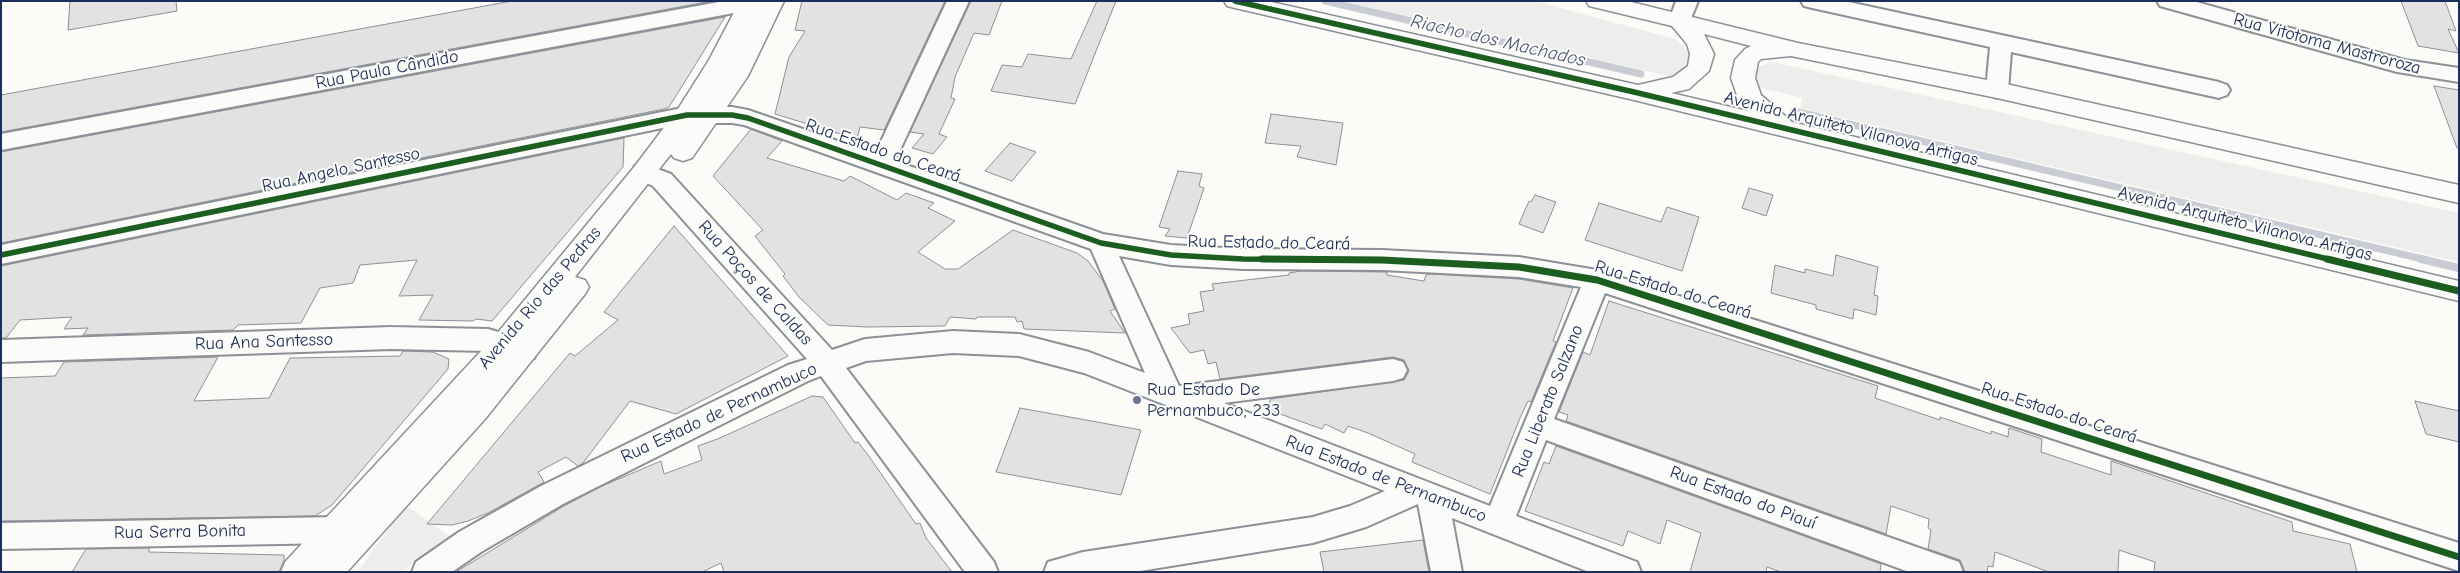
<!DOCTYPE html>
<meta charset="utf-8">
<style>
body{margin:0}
#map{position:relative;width:2460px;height:573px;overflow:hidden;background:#fcfbf8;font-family:"Comic Neue",sans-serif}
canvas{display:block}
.frame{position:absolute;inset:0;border:2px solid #1b2f5e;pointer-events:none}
</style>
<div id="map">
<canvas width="2460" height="573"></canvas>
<div class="frame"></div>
</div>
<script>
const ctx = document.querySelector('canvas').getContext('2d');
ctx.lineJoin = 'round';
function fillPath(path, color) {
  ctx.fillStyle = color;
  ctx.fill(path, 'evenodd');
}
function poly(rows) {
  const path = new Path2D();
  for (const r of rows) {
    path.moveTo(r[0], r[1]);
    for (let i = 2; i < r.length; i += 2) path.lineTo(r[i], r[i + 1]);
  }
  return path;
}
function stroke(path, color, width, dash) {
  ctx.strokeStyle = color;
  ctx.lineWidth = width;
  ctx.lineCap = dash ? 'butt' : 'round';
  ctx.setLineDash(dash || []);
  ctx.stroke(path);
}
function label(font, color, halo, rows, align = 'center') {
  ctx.font = font + ' "Comic Neue",sans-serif';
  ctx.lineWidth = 4;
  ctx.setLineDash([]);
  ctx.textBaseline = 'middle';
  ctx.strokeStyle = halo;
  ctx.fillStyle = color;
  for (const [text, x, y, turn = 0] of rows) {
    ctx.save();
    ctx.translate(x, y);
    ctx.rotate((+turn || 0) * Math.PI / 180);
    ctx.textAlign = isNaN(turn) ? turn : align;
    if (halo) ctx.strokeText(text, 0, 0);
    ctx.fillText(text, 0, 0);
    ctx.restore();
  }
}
const green = poly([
 [1342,1,1535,1,1675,39,1687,50,1690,61,1686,70,1677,78],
 [1772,62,2459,213,2459,262,1801,108,1802,98,1750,85,1754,69],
 [406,505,452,538,400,572,357,572]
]);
const streamFar1 = poly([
 [1325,1,1641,74],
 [1794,111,2427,260]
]);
const stream = poly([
 [2421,259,2459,268]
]);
const building = poly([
 [70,1,176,1,177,11,68,30,70,1],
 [512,1,712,1,1,132,1,95,512,1],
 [802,1,945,1,884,130,860,127,857,139,775,114,789,57,805,31,795,30,802,1],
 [971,1,1002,1,989,35,974,33,955,77,951,98,955,99,939,134,947,137,933,154,912,148,924,134,910,132,971,1],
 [1097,1,1116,1,1075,104,991,91,1002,65,1022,67,1028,54,1071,59,1097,1],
 [2401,1,2445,1,2456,31,2448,29,2459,53,2418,46,2401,1],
 [725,17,669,107,664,109,1,243,1,152,725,17],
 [2434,86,2459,90,2459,148,2457,148,2434,86],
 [1271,114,1343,123,1336,165,1297,157,1301,146,1265,143,1271,114],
 [751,129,782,141,767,158,844,181,850,176,897,200,906,193,934,203,928,208,955,221,918,252,945,269,958,269,1013,230,1077,253,1088,261,1103,281,1115,309,1110,311,1125,333,1024,329,1022,321,1017,322,1015,317,977,317,976,319,950,317,945,326,867,327,828,325,799,297,783,276,785,274,755,236,763,230,713,176,751,129],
 [624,138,623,167,492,321,476,319,473,321,419,320,433,295,399,296,417,260,360,265,353,283,320,288,301,323,238,325,233,330,83,335,88,328,64,329,72,317,20,320,6,338,1,338,1,266,624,138],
 [1010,143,1036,152,1012,181,985,171,1010,143],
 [1178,171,1202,174,1199,186,1204,188,1187,238,1165,236,1170,229,1159,227,1178,171],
 [1749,188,1773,195,1766,216,1742,208,1749,188],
 [1535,195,1556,202,1543,233,1519,224,1529,201,1531,202,1535,195],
 [1599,203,1661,222,1667,207,1699,217,1682,271,1585,240,1599,203],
 [674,226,788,356,676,414,630,401,583,463,578,466,566,457,538,472,544,482,488,513,468,521,452,525,427,524,570,353,575,356,618,320,604,312,674,226],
 [1836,255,1878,267,1874,295,1878,296,1876,315,1854,309,1853,319,1816,309,1816,305,1771,293,1775,265,1805,273,1805,269,1833,276,1836,255],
 [1301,271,1387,272,1387,275,1424,281,1426,275,1432,274,1519,279,1573,288,1556,333,1553,341,1556,342,1531,402,1528,401,1520,418,1490,494,1412,462,1415,454,1368,433,1348,426,1344,433,1325,424,1322,429,1266,409,1271,399,1404,380,1409,371,1404,360,1393,357,1220,379,1216,362,1208,364,1204,350,1190,353,1171,328,1190,324,1188,314,1204,311,1200,292,1214,290,1212,284,1289,275,1289,273,1301,271],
 [1609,301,1878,386,1875,398,1940,420,1940,417,1991,434,1991,431,2008,437,2009,428,2042,439,2041,452,2111,475,2111,461,2292,522,2293,531,2350,544,2357,572,2154,572,2155,562,2119,550,2118,572,2049,572,1995,552,1993,567,1988,566,1987,572,1965,572,1960,560,1928,549,1931,530,1928,528,1929,519,1891,506,1886,534,1566,421,1568,415,1559,412,1583,352,1590,355,1609,301],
 [403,351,433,352,449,359,448,369,332,505,315,516,1,521,1,378,55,376,64,362,218,357,194,401,269,398,290,358,400,356,403,351],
 [812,396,823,397,855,443,858,442,868,455,916,524,920,523,926,538,952,572,724,572,721,563,702,572,456,572,564,506,602,486,661,461,664,474,702,460,698,446,720,438,812,396],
 [2415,401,2459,411,2459,442,2426,434,2415,401],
 [1020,408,1141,430,1121,495,996,472,1020,408],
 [1556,446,1881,564,1880,572,1781,572,1767,567,1766,572,1690,572,1701,533,1667,520,1660,544,1628,531,1623,546,1525,511,1544,462,1549,464,1556,446],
 [1423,540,1429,572,1324,572,1320,552,1423,540],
 [149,548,149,552,284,555,284,560,279,572,72,572,86,549,149,548]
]);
const minor = poly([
 [724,1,783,2,780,7,772,9,750,10,1,150,1,134,724,1],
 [947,1,969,1,895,161,1103,234,1171,245,1243,249,1382,250,1519,257,1597,270,2459,543,2459,571,1605,293,1554,419,1959,562,1963,572,1909,572,1546,440,1516,516,1637,562,1641,572,1589,572,1452,518,1462,572,1431,572,1418,504,1366,527,1313,543,1134,572,1044,572,1048,562,1083,552,1313,517,1350,506,1385,491,1084,373,1019,356,953,353,866,361,846,368,994,562,998,572,965,572,821,376,808,381,563,504,481,552,452,572,412,572,416,562,459,532,541,486,788,365,807,359,653,186,635,178,632,172,635,166,644,164,671,174,832,350,865,339,953,331,1019,334,1089,352,1145,373,1091,249,744,125,732,123,687,123,1,264,1,245,687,107,732,107,748,110,875,154,947,1],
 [1119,256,1171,265,1243,269,1382,270,1519,277,1581,287,1490,506,1224,403,1393,381,1403,378,1407,370,1403,362,1393,359,1179,386,1119,256],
 [1676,1,1698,1,1688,26,1680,28,1672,26,1669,21,1676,1],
 [1801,1,1844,1,2219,82,2227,85,2230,90,2227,95,2219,98,2011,52,2008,90,2005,95,1997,98,1989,95,1986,90,1990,47,1812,8,1804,6,1801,1],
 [2157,1,2193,1,2405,60,2459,68,2459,82,2397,72,2160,6,2157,1],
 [391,327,488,329,534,342,538,350,534,358,524,361,488,351,391,349,1,362,1,340,391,327],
 [337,517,360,526,364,535,360,544,349,548,336,543,1,549,1,523,337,517]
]);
const secondary = poly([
 [740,1,784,1,748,76,692,158,683,161,674,158,671,154,575,277,585,280,589,287,585,294,485,419,347,572,281,572,285,562,495,336,635,166,678,109,709,60,740,1],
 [1224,1,1267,1,1638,85,1673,77,1688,66,1690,54,1687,44,1672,26,1589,6,1586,1,1627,1,1798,43,1997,82,2459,185,2459,203,1997,98,1791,56,1761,59,1758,62,1755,78,1761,95,1792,122,2459,281,2459,301,1634,100,1235,8,1227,6,1224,1],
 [1704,34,1751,46,1745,49,1735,60,1731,78,1738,98,1748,111,1671,93,1689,89,1709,71,1714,54,1704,34]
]);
const cyclewayFar1 = poly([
 [1235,1,1634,92,2332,260],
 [1,255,687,115,732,115,748,118,1101,243,1171,255,1243,259,1390,260]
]);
const cycleway = poly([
 [1262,259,1382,260,1519,267,1597,280,2459,557],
 [2327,259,2459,291]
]);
const markers = [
 [1137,400,5,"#6a7694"]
];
const streetNames = [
 ["Rua Vitotoma Mastroroza",2327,44,15],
 ["Rua Paula Cândido",387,70,-11],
 ["Avenida Arquiteto Vilanova Artigas",1851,129,14],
 ["Rua Estado do Ceará",883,151,19],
 ["Rua Angelo Santesso",341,170,-12],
 ["Avenida Arquiteto Vilanova Artigas",2245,224,14],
 ["Rua Estado do Ceará",1269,243,1],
 ["Rua Poços de Caldas",755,283,48],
 ["Rua Estado do Ceará",1673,290,17],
 ["Avenida Rio das Pedras",540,298,-50],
 ["Rua Ana Santesso",264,342,-2],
 ["Rua Liberato Salzano",1548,401,-68],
 ["Rua Estado de Pernambuco",719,413,-25],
 ["Rua Estado do Ceará",2059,413,18],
 ["Rua Estado de Pernambuco",1386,479,21],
 ["Rua Estado do Piauí",1743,498,20],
 ["Rua Serra Bonita",180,532,-1]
];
const poiNames = [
 ["Rua Estado De",1147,390],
 ["Pernambuco, 233",1147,411]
];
const waterNames = [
 ["Riacho dos Machados",1498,41,13]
];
fillPath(green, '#ededec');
stroke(streamFar1, '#c9ccd4', 7);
stroke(stream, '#c9ccd4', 8);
fillPath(building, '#e2e2e2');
stroke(building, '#8c9097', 1);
stroke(minor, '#8c9097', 4);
stroke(secondary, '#8c9097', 3);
fillPath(minor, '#fbfbf9');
fillPath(secondary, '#fbfbf9');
stroke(cyclewayFar1, '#1b5e20', 5.5);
stroke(cycleway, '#1b5e20', 7);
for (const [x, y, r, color] of markers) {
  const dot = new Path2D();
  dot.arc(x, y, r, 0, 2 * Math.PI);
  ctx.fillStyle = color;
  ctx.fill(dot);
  stroke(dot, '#fdfcf7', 2);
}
label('18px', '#1b2f5e', '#fdfcf7', streetNames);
label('18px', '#1b2f5e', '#fdfcf7', poiNames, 'left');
label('italic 19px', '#49587d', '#fdfcf7', waterNames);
</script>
